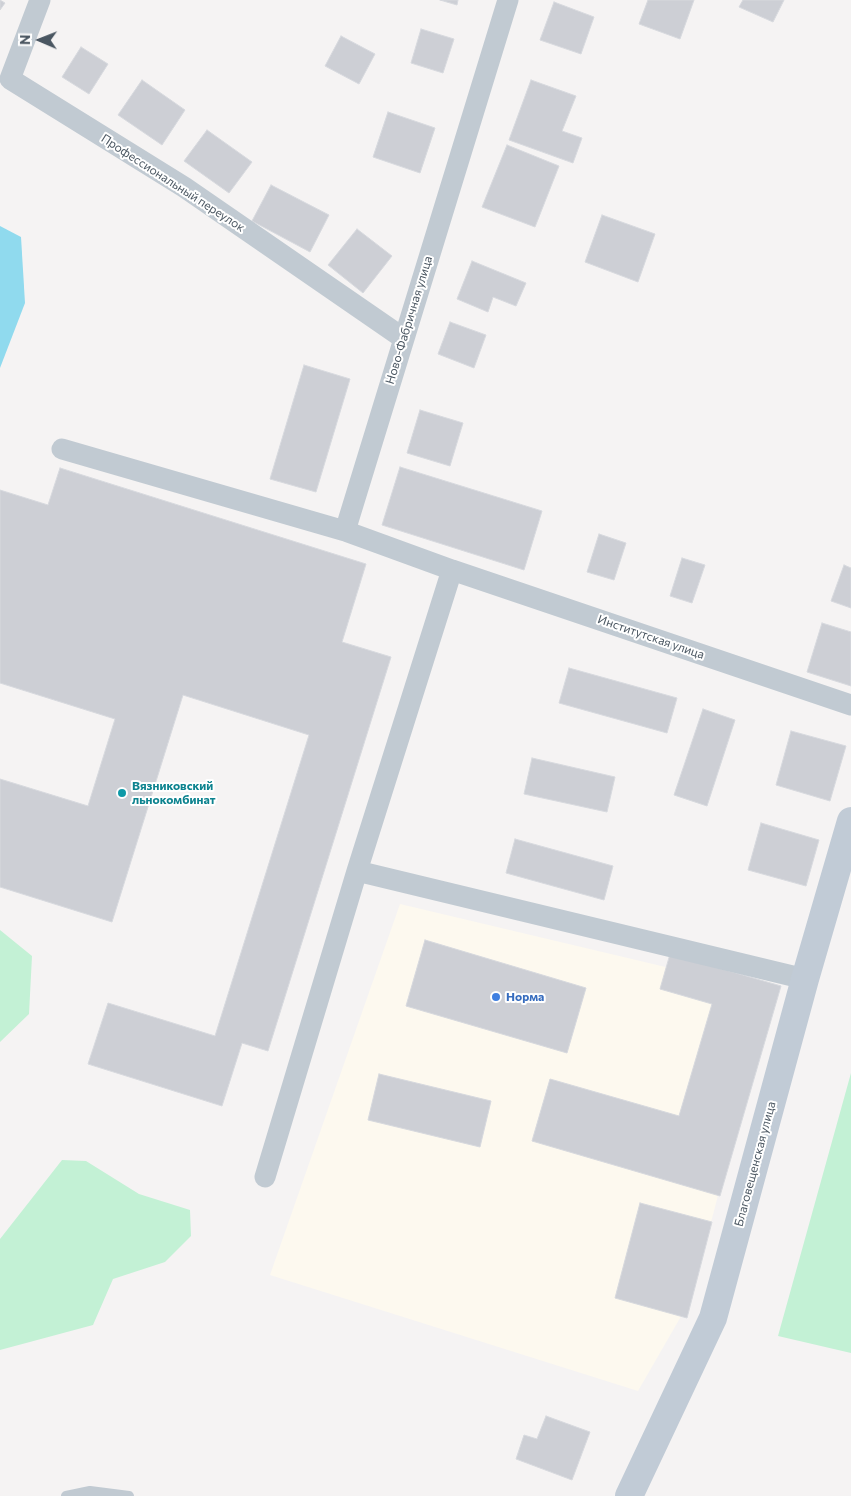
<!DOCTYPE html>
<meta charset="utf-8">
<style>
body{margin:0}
#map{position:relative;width:851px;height:1496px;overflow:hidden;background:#f5f3f3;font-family:Commissioner,sans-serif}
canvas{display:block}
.north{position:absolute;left:15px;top:15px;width:50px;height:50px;-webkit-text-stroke:4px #fff;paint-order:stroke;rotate:271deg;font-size:14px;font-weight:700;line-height:20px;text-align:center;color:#4a5661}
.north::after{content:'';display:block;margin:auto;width:18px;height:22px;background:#4a5661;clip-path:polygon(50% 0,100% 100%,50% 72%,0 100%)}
</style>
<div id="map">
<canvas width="851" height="1496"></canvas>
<div class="north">N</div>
</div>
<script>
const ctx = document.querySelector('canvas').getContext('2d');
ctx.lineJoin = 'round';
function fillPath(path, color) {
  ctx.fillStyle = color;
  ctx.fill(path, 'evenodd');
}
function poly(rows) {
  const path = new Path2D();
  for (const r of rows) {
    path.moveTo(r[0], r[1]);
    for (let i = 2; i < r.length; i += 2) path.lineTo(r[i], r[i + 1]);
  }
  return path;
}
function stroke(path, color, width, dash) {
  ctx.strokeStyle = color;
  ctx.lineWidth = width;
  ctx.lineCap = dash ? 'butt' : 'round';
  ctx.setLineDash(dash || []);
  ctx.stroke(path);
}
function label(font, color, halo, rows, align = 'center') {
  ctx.font = font + ' Commissioner,sans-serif';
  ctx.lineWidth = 4;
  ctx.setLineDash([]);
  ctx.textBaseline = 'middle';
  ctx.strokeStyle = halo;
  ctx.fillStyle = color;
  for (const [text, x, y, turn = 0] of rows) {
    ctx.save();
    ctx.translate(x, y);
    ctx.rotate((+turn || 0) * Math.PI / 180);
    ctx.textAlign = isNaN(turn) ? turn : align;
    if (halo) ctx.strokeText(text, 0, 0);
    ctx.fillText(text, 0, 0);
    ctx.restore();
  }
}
const commercial = poly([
 [400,904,771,992,691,1299,638,1391,270,1275]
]);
const green = poly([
 [0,930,32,956,29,1014,0,1042],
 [851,1073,851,1353,778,1336],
 [62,1160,86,1161,139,1194,190,1210,191,1236,165,1262,113,1279,93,1325,0,1350,0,1239]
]);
const water = poly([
 [0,226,21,237,25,303,0,368]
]);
const building = poly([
 [0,0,5,3,0,10,0,0],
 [440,0,458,0,457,5,440,0],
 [648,0,694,0,680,39,639,24,648,0],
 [743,0,784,0,773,22,739,7,743,0],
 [554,2,594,17,581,54,540,40,554,2],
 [421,29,454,39,443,73,411,63,421,29],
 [341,36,375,54,359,84,325,66,341,36],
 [81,47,108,64,89,94,62,77,81,47],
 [142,80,185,110,162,145,118,115,142,80],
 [531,80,576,96,562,131,582,138,573,163,509,140,531,80],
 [388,112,435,128,420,173,373,157,388,112],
 [207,130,252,162,229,193,184,161,207,130],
 [507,145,559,166,535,227,482,207,507,145],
 [271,185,329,215,310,252,252,221,271,185],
 [602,215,655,234,638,282,585,262,602,215],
 [357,229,392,256,363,293,328,265,357,229],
 [472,261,526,283,516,306,493,297,488,312,457,299,472,261],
 [450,322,486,335,474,368,438,354,450,322],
 [304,365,350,379,316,492,270,479,304,365],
 [420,410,463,423,450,466,407,453,420,410],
 [400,467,542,511,524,570,382,525,400,467],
 [60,468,366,564,342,642,391,657,268,1051,242,1043,222,1106,88,1064,108,1003,215,1036,309,735,183,695,112,922,0,887,0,779,88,806,115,719,0,683,0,490,48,505,60,468],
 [599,534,626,543,614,580,587,572,599,534],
 [682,558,705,565,692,603,670,596,682,558],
 [844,565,851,568,851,608,831,601,844,565],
 [822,623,851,632,851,686,807,672,822,623],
 [569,668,677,698,667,733,559,703,569,668],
 [703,709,735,720,707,806,674,795,703,709],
 [791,731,846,746,830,801,776,785,791,731],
 [532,758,615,777,607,812,524,794,532,758],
 [761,823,819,840,806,886,748,870,761,823],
 [515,839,613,866,604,900,506,873,515,839],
 [425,940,586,988,567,1053,406,1006,425,940],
 [670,954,781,986,720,1196,532,1141,550,1079,679,1116,712,1004,660,989,670,954],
 [379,1074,491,1101,480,1147,368,1120,379,1074],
 [640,1203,712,1222,687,1318,615,1298,640,1203],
 [546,1416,590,1432,572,1480,516,1459,524,1435,537,1439,546,1416]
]);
const lane = poly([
 [66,1496,90,1491,129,1496]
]);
const street = poly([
 [40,0,10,79,184,187,403,338],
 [508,0,345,531,452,570,851,705],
 [62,449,345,531],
 [357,871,805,979],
 [265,1177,357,871,452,570]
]);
const secondary = poly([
 [629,1496,713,1318,805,979,851,821]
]);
const markers = [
 [122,793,5,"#0f9aa8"],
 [496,997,5,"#3f7fe0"]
];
const streetNames = [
 ["Профессиональный переулок",173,183,33],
 ["Ново-Фабричная улица",409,320,-73],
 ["Институтская улица",651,637,19],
 ["Благовещенская улица",755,1164,-75]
];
const cultureNames = [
 ["Вязниковский",132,786],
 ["льнокомбинат",132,800]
];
const shopNames = [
 ["Норма",506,997]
];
fillPath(commercial, '#fdf9ef');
fillPath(green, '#c3f1d5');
fillPath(water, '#90daee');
fillPath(building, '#cdcfd5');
stroke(building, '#d7d9de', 1);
stroke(lane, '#c1cad2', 10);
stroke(street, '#c1cad2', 21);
stroke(secondary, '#c1cbd6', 28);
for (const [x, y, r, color] of markers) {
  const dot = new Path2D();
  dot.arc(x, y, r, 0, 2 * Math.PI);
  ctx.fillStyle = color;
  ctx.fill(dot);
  stroke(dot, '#fff', 2);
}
label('12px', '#4a5661', '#fff', streetNames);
label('bold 12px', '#0d838f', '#fff', cultureNames, 'left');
label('bold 12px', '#366cbe', '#fff', shopNames, 'left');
</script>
